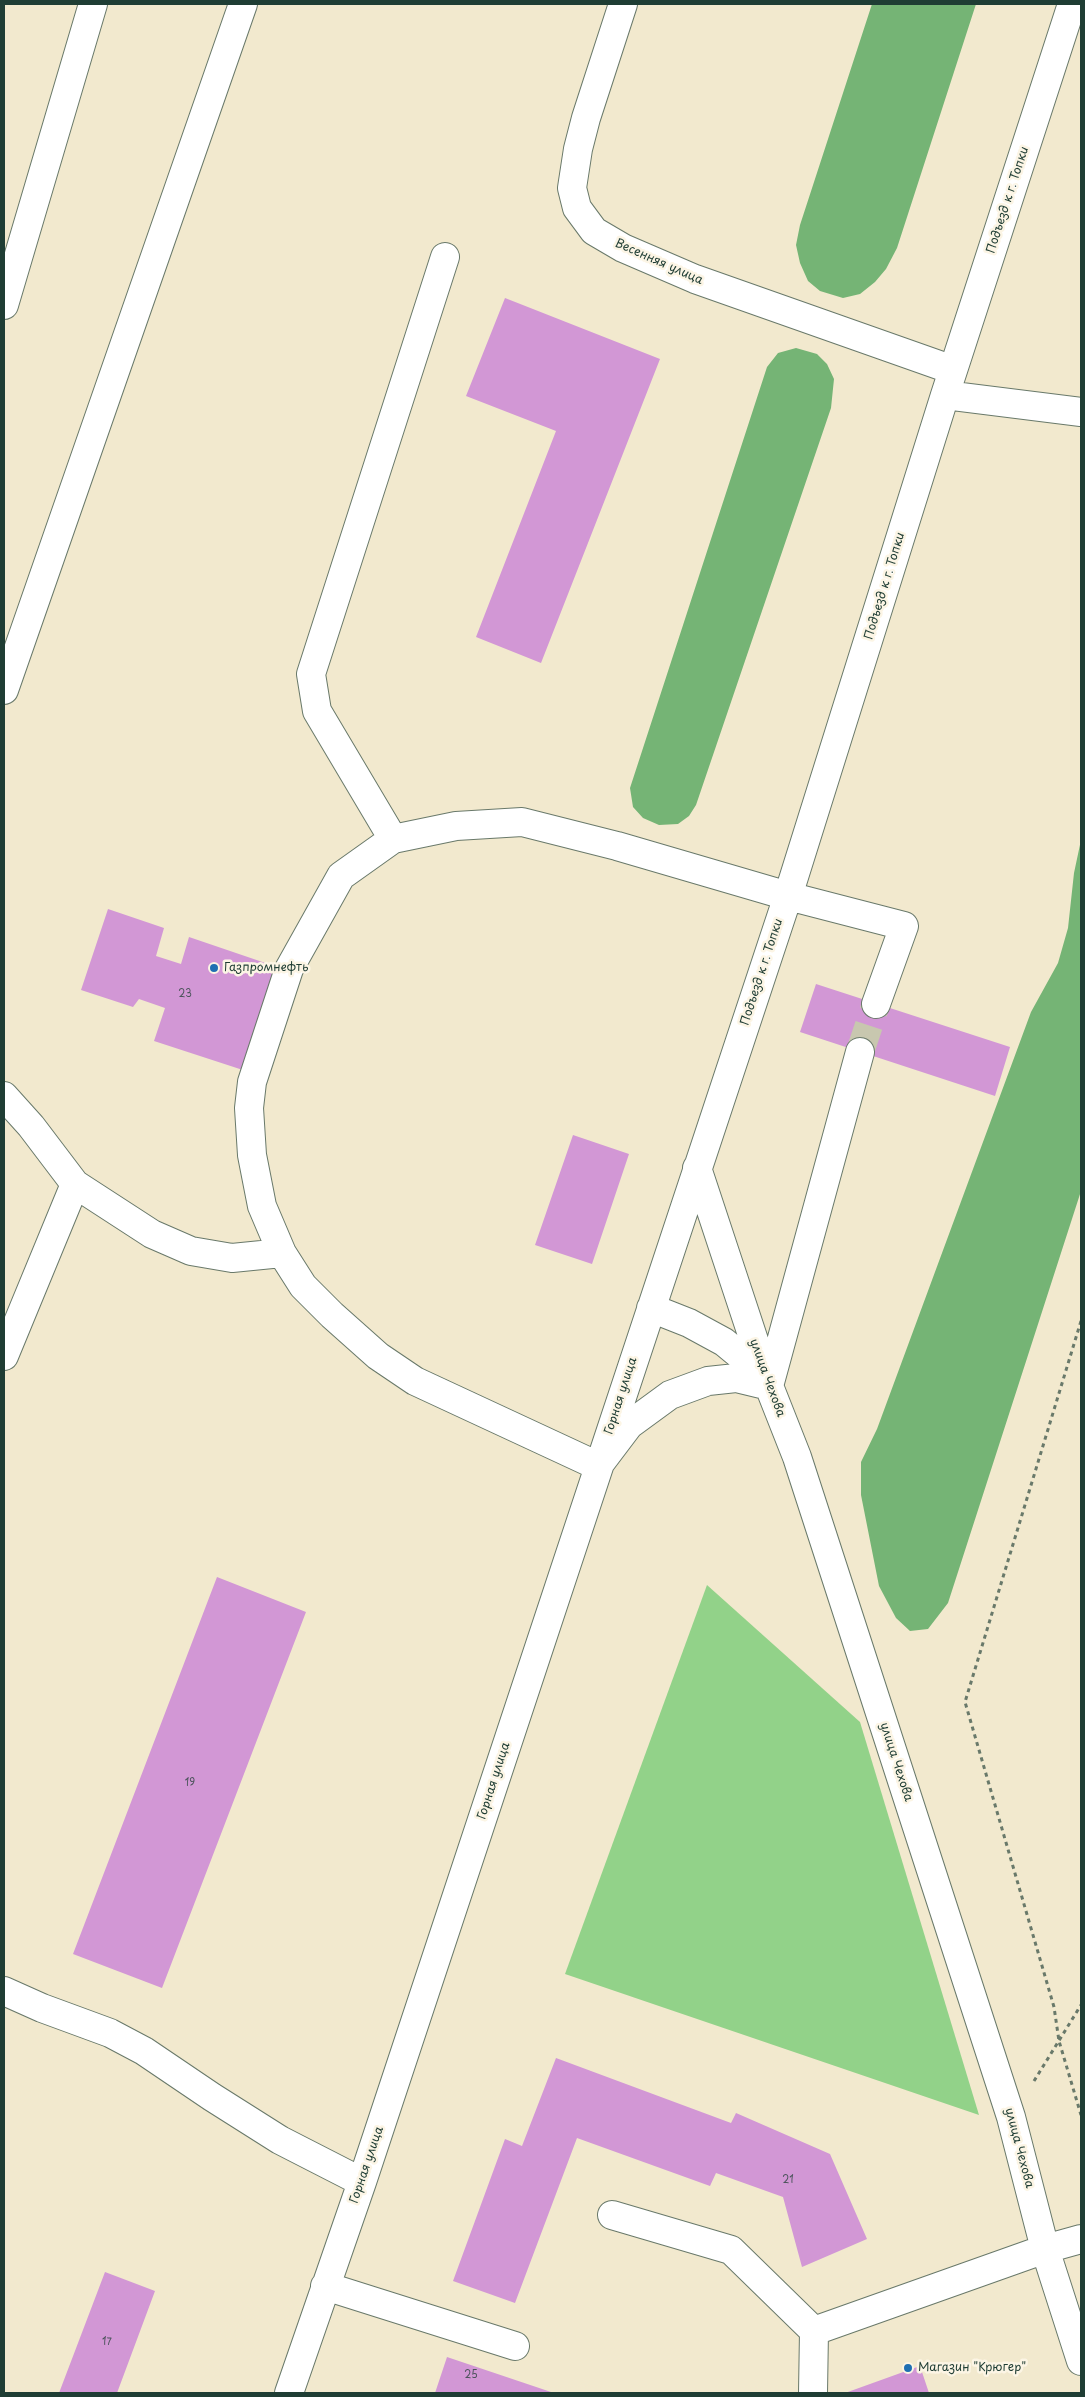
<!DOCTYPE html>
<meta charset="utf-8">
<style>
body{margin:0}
#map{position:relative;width:1085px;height:2397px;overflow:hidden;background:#f2e9ce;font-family:"Playpen Sans",sans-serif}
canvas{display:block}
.frame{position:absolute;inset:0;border:5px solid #1f3d34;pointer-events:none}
</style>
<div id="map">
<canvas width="1085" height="2397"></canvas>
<div class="frame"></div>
</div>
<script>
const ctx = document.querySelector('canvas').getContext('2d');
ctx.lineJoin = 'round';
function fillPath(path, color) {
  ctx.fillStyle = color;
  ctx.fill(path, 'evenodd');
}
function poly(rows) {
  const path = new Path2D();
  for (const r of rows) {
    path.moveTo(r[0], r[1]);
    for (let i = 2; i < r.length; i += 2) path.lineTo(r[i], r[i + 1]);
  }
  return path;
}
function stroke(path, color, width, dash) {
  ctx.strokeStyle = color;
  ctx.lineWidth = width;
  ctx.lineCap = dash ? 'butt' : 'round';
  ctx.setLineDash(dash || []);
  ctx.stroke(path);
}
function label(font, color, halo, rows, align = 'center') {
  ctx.font = font + ' "Playpen Sans",sans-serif';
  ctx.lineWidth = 5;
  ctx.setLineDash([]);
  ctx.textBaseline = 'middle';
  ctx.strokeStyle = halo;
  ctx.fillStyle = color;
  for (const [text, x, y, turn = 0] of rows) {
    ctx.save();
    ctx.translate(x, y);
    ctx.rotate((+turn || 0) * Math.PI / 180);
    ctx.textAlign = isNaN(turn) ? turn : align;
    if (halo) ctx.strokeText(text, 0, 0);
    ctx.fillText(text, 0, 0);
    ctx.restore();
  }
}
const green = poly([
 [707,1585,860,1722,979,2115,565,1974]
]);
const forest = poly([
 [872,4,976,4,897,248,886,269,875,282,860,294,843,298,820,291,808,281,800,263,796,245,800,225],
 [796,348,817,354,827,364,834,379,831,408,696,805,689,816,678,824,659,825,643,818,633,807,630,788,767,367,778,353],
 [1081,840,1081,1191,948,1603,928,1629,910,1631,896,1618,879,1586,861,1495,861,1462,877,1429,1031,1012,1058,963,1068,928,1074,873]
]);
const building = poly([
 [505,298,660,359,541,663,476,637,556,431,466,396],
 [108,909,164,928,156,956,181,964,189,937,283,969,249,1072,154,1041,165,1008,139,999,133,1007,81,990],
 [816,984,1010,1047,995,1096,800,1032],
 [573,1135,629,1154,592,1264,535,1245],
 [217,1577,306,1612,162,1988,73,1954],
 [556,2058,731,2123,736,2113,830,2154,867,2239,802,2267,783,2197,716,2173,710,2186,577,2138,515,2303,453,2281,505,2139,522,2146],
 [105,2272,155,2291,117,2393,59,2393],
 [447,2357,554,2393,435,2393],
 [920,2366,929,2393,845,2393]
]);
const minorTunnel = poly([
 [860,1052,876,1004]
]);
const path = poly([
 [1081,1321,965,1702,1054,2007,1059,2041,1081,2115],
 [1034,2081,1081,2005]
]);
const minor = poly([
 [623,4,586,118,578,149,572,188,577,208,594,231,623,248,695,279,953,370],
 [4,305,93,4],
 [945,395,1081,412],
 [4,690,243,4],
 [393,839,317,711,311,674,445,257],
 [4,1096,31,1126,75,1184,152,1234,191,1251,232,1258,282,1253],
 [697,1168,769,1386,797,1457,1011,2117,1045,2249,1081,2361],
 [651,1308,689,1323,724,1342,747,1361,763,1379],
 [4,1356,75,1184],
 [769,1386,736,1378,708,1381,670,1395,629,1425,598,1466,415,1381,378,1356,332,1315,303,1286,282,1253,262,1206,252,1155,249,1108,252,1082,289,969,341,876,393,839,456,826,522,822,617,846,788,896,904,926,876,1004],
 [769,1386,860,1052],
 [4,1991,42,2008,110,2033,144,2051,212,2097,280,2140,362,2182],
 [612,2215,731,2250,814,2331,1045,2249,1081,2239],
 [325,2286,515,2346],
 [289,2393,362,2182,788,896,945,395,1072,4],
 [813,2393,814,2331]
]);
const markers = [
 [214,968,5,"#1f6fb2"],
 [908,2368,5,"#1f6fb2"]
];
const numberNames = [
 ["23",185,994],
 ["19",190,1783],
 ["21",788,2180],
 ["17",107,2342],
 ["25",471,2375]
];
const streetNames = [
 ["Подъезд к г. Топки",1008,200,-72],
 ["Весенняя улица",659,262,24],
 ["Подъезд к г. Топки",885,586,-73],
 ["Подъезд к г. Топки",762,972,-72],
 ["улица Чехова",767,1378,70],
 ["Горная улица",621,1396,-72],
 ["улица Чехова",896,1762,72],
 ["Горная улица",494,1781,-72],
 ["улица Чехова",1019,2148,75],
 ["Горная улица",367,2165,-71]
];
const poiNames = [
 ["Газпромнефть",224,968],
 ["Магазин \"Крюгер\"",918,2368]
];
fillPath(green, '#92d289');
fillPath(forest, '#75b475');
fillPath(building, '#d297d5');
stroke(minorTunnel, '#c8c7af', 28, [28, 14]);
stroke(minor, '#69796a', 30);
stroke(path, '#69796a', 3, [4, 4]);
stroke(minor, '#fff', 28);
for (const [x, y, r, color] of markers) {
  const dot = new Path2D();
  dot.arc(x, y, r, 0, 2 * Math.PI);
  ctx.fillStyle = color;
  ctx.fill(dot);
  stroke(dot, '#fcf5e5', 2);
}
label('10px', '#4c545c', null, numberNames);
label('12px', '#1f3d34', '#fcf5e5', streetNames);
label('12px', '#1f3d34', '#fcf5e5', poiNames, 'left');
</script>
